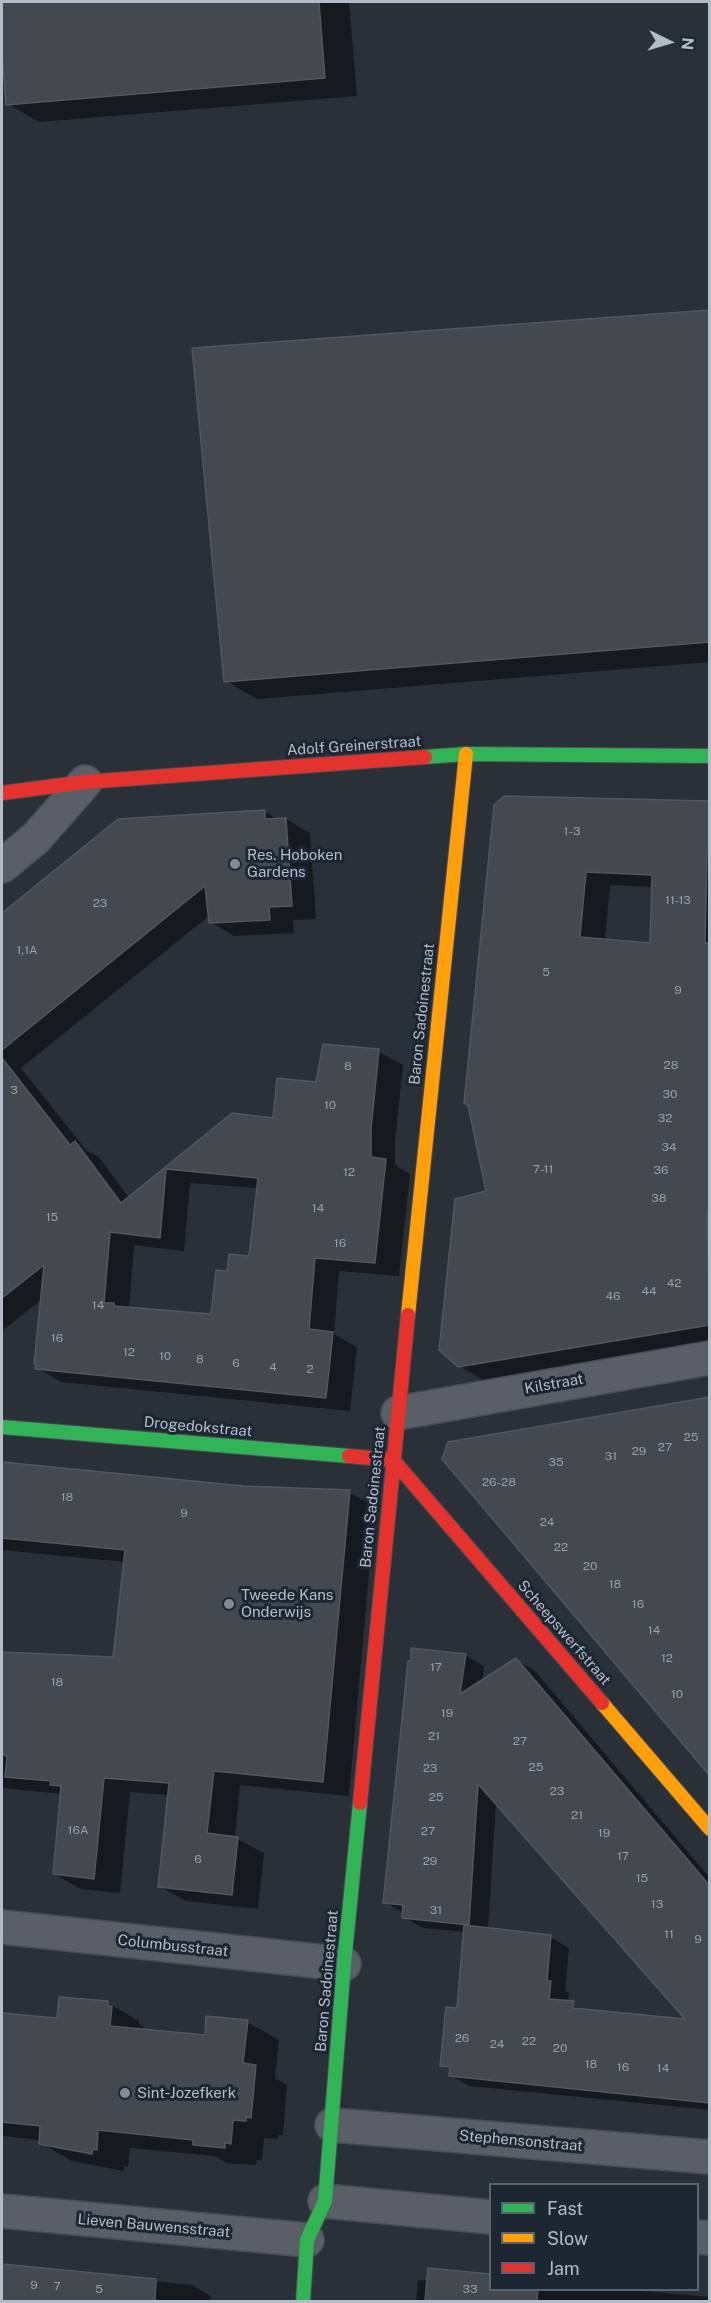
<!DOCTYPE html>
<style>
body{margin:0}
#map{position:relative;width:711px;height:2303px;overflow:hidden;background:#2a3038;font-family:"Public Sans",sans-serif}
canvas{display:block}
.frame{position:absolute;inset:0;border:3px solid #b4bcc9;pointer-events:none}
.legend{position:absolute;left:489px;top:2183px;width:210px;height:108px;box-sizing:border-box;background:#1d2633;border:2px solid #59626f;margin:0;padding:8px 10px;list-style:none;font-size:18px;color:#b4bcc9}
.legend li{display:flex;align-items:center;gap:12px;height:30px}
.legend b{width:30px;border:2px solid #59626f}
.north{position:absolute;left:639px;top:12px;width:60px;height:60px;-webkit-text-stroke:4px #1d2633;paint-order:stroke;rotate:95deg;font-size:16px;font-weight:700;line-height:24px;text-align:center;color:#b4bcc9}
.north::after{content:'';display:block;margin:auto;width:21px;height:27px;background:#b4bcc9;clip-path:polygon(50% 0,100% 100%,50% 72%,0 100%)}
</style>
<div id="map">
<canvas width="711" height="2303"></canvas>
<div class="frame"></div>
<ul class="legend">
<li><b style="height:8px;background:#30b455"></b>Fast</li>
<li><b style="height:8px;background:#ff9f0a"></b>Slow</li>
<li><b style="height:8px;background:#e5322d"></b>Jam</li>
</ul>
<div class="north">N</div>
</div>
<script>
const ctx = document.querySelector('canvas').getContext('2d');
ctx.lineJoin = 'round';
function fillPath(path, color) {
  ctx.fillStyle = color;
  ctx.fill(path, 'evenodd');
}
function poly(rows) {
  const path = new Path2D();
  for (const r of rows) {
    path.moveTo(r[0], r[1]);
    for (let i = 2; i < r.length; i += 2) path.lineTo(r[i], r[i + 1]);
  }
  return path;
}
function stroke(path, color, width, dash) {
  ctx.strokeStyle = color;
  ctx.lineWidth = width;
  ctx.lineCap = dash ? 'butt' : 'round';
  ctx.setLineDash(dash || []);
  ctx.stroke(path);
}
function label(font, color, halo, rows, align = 'center') {
  ctx.font = font + ' "Public Sans",sans-serif';
  ctx.lineWidth = 6;
  ctx.setLineDash([]);
  ctx.textBaseline = 'middle';
  ctx.strokeStyle = halo;
  ctx.fillStyle = color;
  for (const [text, x, y, turn = 0] of rows) {
    ctx.save();
    ctx.translate(x, y);
    ctx.rotate((+turn || 0) * Math.PI / 180);
    ctx.textAlign = isNaN(turn) ? turn : align;
    if (halo) ctx.strokeText(text, 0, 0);
    ctx.fillText(text, 0, 0);
    ctx.restore();
  }
}
const shadow = poly([
 [2,2,349,2,357,96,39,122,8,104,2,30],
 [710,312,710,662,257,699,226,681],
 [710,803,710,1341,483,1380,459,1366,488,1192,495,805],
 [610,885,653,887,651,944,605,940],
 [264,811,279,820,286,819,310,833,316,919,293,920,294,933,234,936,210,922,209,916,21,1068,86,1150,99,1157,129,1198,232,1114,275,1120,317,1084,378,1051,403,1065,395,1142,395,1165,410,1174,399,1276,339,1271,334,1334,357,1347,350,1411,61,1382,37,1368,42,1299,2,1331,2,914,119,821],
 [376,1060,379,1060,371,1135,368,1135],
 [190,1183,258,1188,250,1258,228,1273,212,1315,129,1309,134,1245,184,1251],
 [2,1463,242,1488,349,1492,375,1507,349,1796,240,1785,235,1838,264,1853,258,1909,186,1901,159,1886,169,1795,130,1792,120,1893,81,1889,54,1874,61,1794,2,1788,2,1653,115,1658,125,1562,2,1550],
 [465,1655,484,1666,482,1682,516,1660,535,1671,710,1878,710,2110,469,2086,450,2075,451,2070,442,2065,458,2009,465,1932,423,1928,404,1917,404,1913,385,1902],
 [496,1802,688,2021,587,2011,568,2003,569,1993,565,1991,569,1948,550,1937,488,1929],
 [108,2003,139,2021,139,2024,143,2026,143,2030,206,2037,247,2022,279,2040,275,2078,287,2085,283,2135,278,2135,278,2139,264,2138,262,2161,257,2160,256,2165,226,2163,215,2156,130,2148,128,2167,124,2166,124,2171,72,2161,40,2143,40,2140,2,2136,2,2014,58,2020],
 [2,2265,192,2285,211,2296,210,2302,2,2302],
 [429,2269,490,2276,490,2290,630,2290,710,2297,710,2302,416,2302,418,2280,428,2281]
]);
const building = poly([
 [2,2,319,2,325,78,6,105,2,48,2,2],
 [710,310,710,642,224,682,192,348,710,310],
 [504,796,710,801,710,851,707,851,705,943,710,943,710,1187,709,1211,707,1211,710,1325,458,1367,439,1350,455,1199,486,1191,468,1105,464,1103,494,805,504,796],
 [586,872,652,875,650,943,580,937,586,872],
 [265,810,265,819,286,818,292,906,269,907,270,920,209,923,205,886,2,1050,2,913,118,819,265,810],
 [323,1044,379,1049,371,1128,371,1157,386,1159,375,1263,315,1258,309,1329,333,1332,326,1398,35,1369,36,1365,34,1364,44,1265,2,1298,2,1058,70,1145,75,1141,121,1203,232,1113,273,1118,277,1078,316,1082,323,1044],
 [166,1169,258,1178,249,1256,229,1254,227,1271,216,1270,211,1314,114,1306,114,1303,104,1303,110,1232,160,1238,166,1169],
 [710,1397,710,1776,442,1459,448,1442,710,1397],
 [2,1462,243,1486,350,1490,323,1782,214,1771,207,1833,238,1837,232,1895,158,1887,169,1783,104,1778,94,1879,53,1874,61,1786,50,1785,51,1781,5,1777,7,1756,2,1755,2,1652,113,1657,125,1550,2,1538,2,1462],
 [411,1648,466,1654,460,1694,516,1658,710,1886,710,2103,449,2076,450,2067,440,2066,446,2007,457,2008,464,1925,551,1935,547,1981,551,1981,549,1999,574,2001,573,2008,685,2019,478,1784,469,1925,402,1918,403,1905,383,1903,408,1661,411,1661,411,1648],
 [59,1997,108,2001,108,2006,112,2006,110,2026,205,2035,206,2016,248,2020,243,2063,256,2065,251,2118,246,2117,246,2121,233,2120,231,2144,225,2143,225,2148,193,2145,193,2140,98,2130,97,2150,93,2149,92,2154,39,2144,40,2126,2,2122,2,2013,57,2018,59,1997],
 [2,2264,156,2279,155,2301,2,2301,2,2264],
 [428,2268,490,2274,490,2289,538,2289,537,2301,425,2301,428,2268]
]);
const street = poly([
 [2,866,36,838,85,782],
 [398,1413,710,1358],
 [2,1927,344,1964],
 [332,2125,710,2157],
 [325,2201,490,2217],
 [2,2211,307,2240],
 [698,2237,710,2238]
]);
const fast = poly([
 [425,757,466,754,710,756],
 [2,1427,349,1456],
 [303,2302,307,2240,325,2201,344,1964,360,1803]
]);
const slow = poly([
 [408,1315,466,754],
 [602,1703,710,1829]
]);
const jam = poly([
 [2,793,85,782,425,757],
 [349,1456,393,1460,602,1703],
 [360,1803,408,1315]
]);
const markers = [
 [235,864,6,"#848b96"],
 [229,1604,6,"#848b96"],
 [125,2093,6,"#848b96"]
];
const numberNames = [
 ["1-3",572,831],
 ["11-13",678,900],
 ["23",100,903],
 ["1,1A",27,950],
 ["5",546,972],
 ["9",678,990],
 ["28",671,1065],
 ["8",348,1066],
 ["3",14,1090],
 ["30",670,1094],
 ["10",330,1105],
 ["32",665,1118],
 ["34",669,1147],
 ["7-11",543,1169],
 ["36",661,1170],
 ["12",349,1172],
 ["38",659,1198],
 ["14",318,1208],
 ["15",52,1217],
 ["16",340,1243],
 ["42",674,1283],
 ["44",649,1291],
 ["46",613,1296],
 ["14",98,1305],
 ["16",57,1338],
 ["12",129,1352],
 ["10",165,1356],
 ["8",200,1359],
 ["6",236,1363],
 ["4",273,1367],
 ["2",310,1369],
 ["25",691,1437],
 ["27",665,1447],
 ["29",639,1451],
 ["31",611,1456],
 ["35",556,1462],
 ["26-28",499,1482],
 ["18",67,1497],
 ["9",184,1513],
 ["24",547,1522],
 ["22",561,1547],
 ["20",590,1566],
 ["18",615,1584],
 ["16",638,1604],
 ["14",654,1630],
 ["12",667,1658],
 ["17",436,1667],
 ["18",57,1682],
 ["10",677,1694],
 ["19",447,1713],
 ["21",434,1736],
 ["27",520,1741],
 ["25",536,1767],
 ["23",430,1768],
 ["23",557,1791],
 ["25",436,1797],
 ["21",577,1815],
 ["16A",78,1830],
 ["27",428,1831],
 ["19",604,1833],
 ["17",623,1856],
 ["6",198,1859],
 ["29",430,1861],
 ["15",642,1878],
 ["13",657,1904],
 ["31",436,1910],
 ["11",669,1934],
 ["9",698,1939],
 ["26",462,2038],
 ["22",529,2041],
 ["24",497,2044],
 ["20",560,2048],
 ["18",591,2064],
 ["16",623,2067],
 ["14",663,2068],
 ["9",34,2285],
 ["7",57,2286],
 ["5",99,2289],
 ["33",470,2289]
];
const streetNames = [
 ["Adolf Greinerstraat",354,746,-4],
 ["Baron Sadoinestraat",422,1014,-84],
 ["Kilstraat",554,1384,-10],
 ["Drogedokstraat",198,1427,5],
 ["Baron Sadoinestraat",373,1497,-84],
 ["Scheepswerfstraat",564,1633,49],
 ["Columbusstraat",173,1946,6],
 ["Baron Sadoinestraat",327,1981,-85],
 ["Stephensonstraat",521,2141,5],
 ["Lieven Bauwensstraat",154,2226,5]
];
const poiNames = [
 ["Res. Hoboken",247,855],
 ["Gardens",247,872],
 ["Tweede Kans",241,1595],
 ["Onderwijs",241,1612],
 ["Sint-Jozefkerk",137,2093]
];
fillPath(shadow, '#0007');
fillPath(building, '#444950');
stroke(building, '#52575f', 1.5);
stroke(street, '#484c53', 36);
stroke(fast, '#484c53', 16);
stroke(slow, '#484c53', 16);
stroke(jam, '#484c53', 16);
stroke(street, '#5a5e66', 33);
stroke(fast, '#30b455', 14);
stroke(slow, '#ff9f0a', 14);
stroke(jam, '#e5322d', 14);
for (const [x, y, r, color] of markers) {
  const dot = new Path2D();
  dot.arc(x, y, r, 0, 2 * Math.PI);
  ctx.fillStyle = color;
  ctx.fill(dot);
  stroke(dot, '#1d2633', 2);
}
label('12px', '#989fab', null, numberNames);
label('15px', '#b4bcc9', '#1d2633', streetNames);
label('15px', '#b4bcc9', '#1d2633', poiNames, 'left');
</script>
